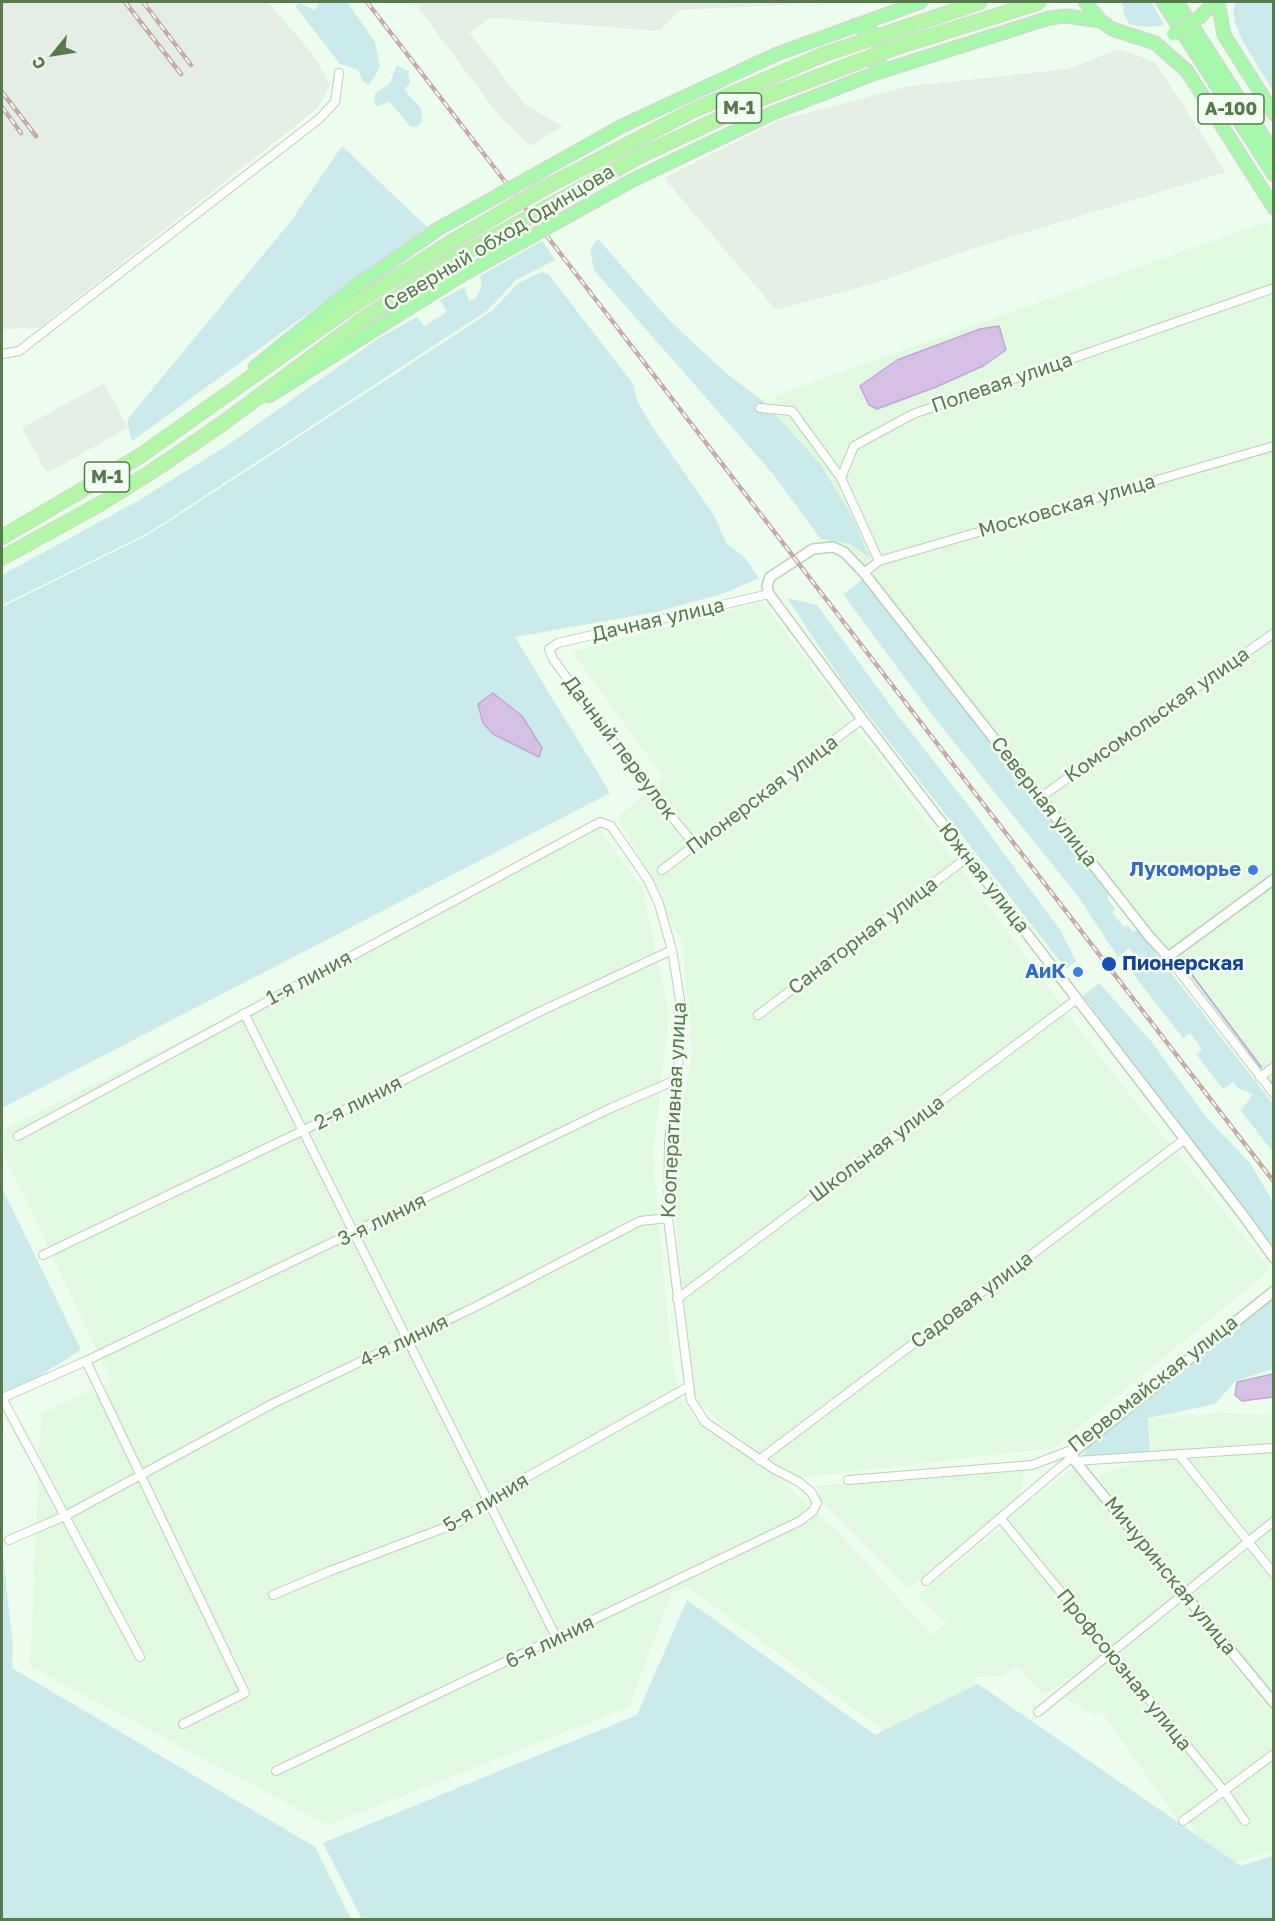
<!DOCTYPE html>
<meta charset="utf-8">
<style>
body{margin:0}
#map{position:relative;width:1275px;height:1921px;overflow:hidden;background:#ecfced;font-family:"Golos Text",sans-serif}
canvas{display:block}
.frame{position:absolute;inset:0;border:3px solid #58784e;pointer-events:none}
.north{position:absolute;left:24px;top:24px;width:60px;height:60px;-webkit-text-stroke:4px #f3fff3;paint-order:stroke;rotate:240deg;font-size:16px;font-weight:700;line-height:24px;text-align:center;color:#58784e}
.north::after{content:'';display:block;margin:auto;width:21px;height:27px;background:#58784e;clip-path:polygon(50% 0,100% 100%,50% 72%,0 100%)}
</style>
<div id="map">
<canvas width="1275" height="1921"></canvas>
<div class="frame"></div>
<div class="north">С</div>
</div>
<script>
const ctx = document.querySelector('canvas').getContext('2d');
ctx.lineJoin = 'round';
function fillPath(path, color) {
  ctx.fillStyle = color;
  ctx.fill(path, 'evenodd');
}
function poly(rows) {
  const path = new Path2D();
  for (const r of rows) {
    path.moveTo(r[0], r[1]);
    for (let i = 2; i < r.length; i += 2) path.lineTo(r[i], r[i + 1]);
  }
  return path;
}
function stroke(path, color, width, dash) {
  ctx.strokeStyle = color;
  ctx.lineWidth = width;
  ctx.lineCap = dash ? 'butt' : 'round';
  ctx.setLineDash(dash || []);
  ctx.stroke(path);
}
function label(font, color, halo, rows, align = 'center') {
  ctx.font = font + ' "Golos Text",sans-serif';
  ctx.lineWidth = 5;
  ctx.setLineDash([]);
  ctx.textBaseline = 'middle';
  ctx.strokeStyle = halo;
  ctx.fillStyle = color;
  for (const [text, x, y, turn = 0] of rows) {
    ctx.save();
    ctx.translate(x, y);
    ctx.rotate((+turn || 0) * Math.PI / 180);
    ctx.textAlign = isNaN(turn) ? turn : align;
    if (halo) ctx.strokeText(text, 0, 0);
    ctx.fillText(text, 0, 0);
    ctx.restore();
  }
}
const residential = poly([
 [1267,222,1274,232,1273,1089,866,567,792,486,774,396],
 [763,602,1098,1054,1270,1270,1054,1448,799,1478,724,1427,695,1398,676,1228,676,1143,692,1054,683,944,618,817,664,778,572,652],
 [599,829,642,888,669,1014,653,1158,669,1333,677,1388,685,1407,711,1432,769,1470,838,1532,932,1635,946,1623,917,1596,1002,1527,1105,1654,1044,1695,1017,1666,1002,1676,972,1677,986,1694,895,1739,688,1587,671,1594,629,1707,328,1825,30,1666,41,1414,112,1381,2,1150,2,1131],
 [1221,1413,1273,1415,1273,1445,1153,1452,1149,1419],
 [1273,1452,1273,1515,1247,1536,1187,1460],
 [1180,1459,1242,1541,1184,1588,1098,1477,1134,1462],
 [1025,1467,1021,1496,909,1588,818,1498,816,1486],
 [1073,1468,1179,1596,1110,1649,1006,1519],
 [1273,1527,1273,1567,1254,1542],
 [1250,1549,1273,1578,1273,1698,1190,1596],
 [1183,1603,1273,1715,1273,1750,1224,1788,1114,1655],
 [1109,1658,1220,1792,1177,1819,1102,1712,1094,1715,1061,1696],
 [1273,1759,1273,1851,1239,1861,1213,1862,1189,1821,1224,1795,1244,1825,1248,1824,1228,1792]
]);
const industrial = poly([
 [2,2,268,2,314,56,330,85,318,108,39,328,2,329],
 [414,2,843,2,679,10,660,31,491,18,469,32,525,105,563,126,530,146,499,116],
 [1118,49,1155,62,1226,172,968,250,875,283,776,310,664,178,780,120,910,86,1069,69],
 [104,383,128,428,47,473,22,428]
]);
const green = poly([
 [298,2,315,10,318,5,315,2,348,3,375,42,380,67,369,85,363,82,358,70,340,64,296,7],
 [1121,2,1151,2,1164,25,1149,27,1130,25,1123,12,1124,7],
 [1237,2,1273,2,1273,91,1241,38,1235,22,1233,9],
 [397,65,408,71,410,84,405,88,407,94,421,108,422,122,417,127,410,126,390,102,377,106,374,101,375,94,390,83],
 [342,146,427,227,132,441,127,420,291,221],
 [598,239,670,321,726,373,762,400,821,465,852,517,870,558,850,544,821,539,773,474,594,270,590,249],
 [542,241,555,260,516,280,488,310,148,533,2,605,2,575,136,502,225,447,379,338,417,317,424,326,447,312,440,300,465,287,469,301,476,298,482,285,480,276],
 [542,272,549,275,634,385,637,401,651,425,715,517,726,543,745,558,759,578,725,593,656,612,515,637,610,793,2,1108,2,607,148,535,492,311,518,283],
 [865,578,1108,890,1108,900,1115,908,1113,914,1124,927,1127,925,1133,932,1141,929,1154,951,1273,1104,1273,1152,1241,1111,1253,1094,1239,1089,1233,1082,1223,1089,1196,1054,1202,1049,1190,1033,1183,1038,1123,961,1133,953,1129,948,1118,957,1077,895,933,716,843,594],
 [787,598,817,605,896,713,972,810,1060,930,1076,961,1066,969,845,685],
 [1099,983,1151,1041,1206,1117,1250,1163,1273,1202,1273,1246,1083,996],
 [2,1188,81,1350,2,1399],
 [1273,1298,1273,1369,1235,1381,1215,1404,1148,1418,1150,1453,1083,1456,1090,1442],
 [2,1548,13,1645,12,1668,315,1847,351,1919,2,1919],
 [687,1600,875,1735,978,1684,1241,1866,1273,1856,1273,1919,362,1919,323,1843,637,1715]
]);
const water = poly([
 [999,326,1006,350,983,366,936,387,877,409,869,405,860,386,897,360,980,329,999,326],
 [493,693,522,716,542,748,539,757,493,734,483,723,478,704,493,693],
 [1273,1374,1273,1397,1242,1401,1235,1395,1237,1382,1273,1374]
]);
const stream = poly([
 [1186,967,1261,1067],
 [1272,1082,1274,1084]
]);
const minor = poly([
 [2,354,19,351,319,119,335,102,339,73],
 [760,408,792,411,841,478],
 [879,561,841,478,854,446,913,414,1274,288],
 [864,573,879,561,1274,446],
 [1041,797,1274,633],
 [695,845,642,781,553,659,549,649,558,643,769,594],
 [662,870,862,719],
 [1168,957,1274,1094],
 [244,1013,557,1639],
 [758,1015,968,857],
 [1260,1077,1274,1067],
 [18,1136,600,822,611,826,648,880,659,904,672,950,680,1000,678,1079,669,1141,668,1218,691,1400,705,1422,774,1469,799,1482,811,1492,817,1503,813,1511,800,1521,276,1771],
 [43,1255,302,1131,537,1013,672,950],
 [677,1299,1077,999],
 [86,1361,245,1693,183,1724],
 [1180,1456,1274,1574],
 [759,1460,1185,1139],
 [1075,1461,1274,1448],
 [848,1480,1032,1465,1074,1449],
 [1001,1519,1224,1791,1245,1821],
 [9,1540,65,1516,272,1404,477,1306,640,1221,668,1218],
 [926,1581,1072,1457],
 [273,1595,330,1571,457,1523,509,1487,688,1387],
 [140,1657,2,1398,86,1361,611,1108,678,1079],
 [1038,1712,1274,1521],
 [1183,1821,1274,1754]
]);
const tertiary = poly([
 [1274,879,1168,957,1149,936,864,573,844,552,833,547,813,549,770,577,767,586,769,594,862,719,1243,1215,1274,1258],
 [1274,1291,1072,1453,1075,1461,1274,1703]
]);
const primary = poly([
 [1085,2,1101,21,1112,29,1155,43,1187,71,1274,208],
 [1163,2,1274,175],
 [1177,2,1274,153],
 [1218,2,1224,35,1274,114],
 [1200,17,1214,2],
 [855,25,872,32,881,48,878,67,873,74],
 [777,54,921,2],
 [633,180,773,113,873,74,1049,18,1066,16,1101,21],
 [255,367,353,288,438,229],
 [269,396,464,274]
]);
const trunk = poly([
 [2,537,140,456,349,308,448,244],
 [2,558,100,504,151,472,219,426,359,322,456,258]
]);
const rail = poly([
 [125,2,181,74],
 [143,2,191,65],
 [367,2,1274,1182],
 [2,92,36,136],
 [2,107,21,133]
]);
const primaryBridge = poly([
 [1173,34,1200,17],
 [438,229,622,126,777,54],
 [464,274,633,180]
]);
const trunkBridge = poly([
 [448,244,544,188,694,110,825,54,981,2],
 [456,258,638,157,765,97,900,46,1040,2]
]);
const markers = [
 [1253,870,6,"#3f7fe0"],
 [1109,964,8,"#1a4fb4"],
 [1078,972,6,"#3f7fe0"]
];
const shields = [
 [739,108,45],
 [1231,109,66],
 [107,477,45]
];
const shieldNames = [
 ["М-1",739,108],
 ["А-100",1231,109],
 ["М-1",107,477]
];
const streetNames = [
 ["Северный обход Одинцова",499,238,-31],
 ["Полевая улица",1002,383,-19],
 ["Московская улица",1067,506,-16],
 ["Дачная улица",658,620,-13],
 ["Комсомольская улица",1157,715,-35],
 ["Дачный переулок",620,748,53],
 ["Пионерская улица",762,795,-37],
 ["Северная улица",1044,802,52],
 ["Южная улица",984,878,52],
 ["Санаторная улица",863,936,-37],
 ["1-я линия",309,978,-28],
 ["2-я линия",358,1103,-27],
 ["Кооперативная улица",674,1110,-87],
 ["Школьная улица",877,1149,-37],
 ["3-я линия",382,1220,-26],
 ["Садовая улица",972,1300,-37],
 ["4-я линия",404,1341,-26],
 ["Первомайская улица",1153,1384,-38],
 ["5-я линия",486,1503,-31],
 ["Мичуринская улица",1170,1576,51],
 ["6-я линия",550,1642,-26],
 ["Профсоюзная улица",1124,1670,51]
];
const shopNames = [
 ["Лукоморье",1241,870],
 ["АиК",1066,972]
];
const transitNames = [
 ["Пионерская",1122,964]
];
fillPath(residential, '#e1f9e0');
fillPath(industrial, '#e5eee4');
fillPath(green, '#caeaeb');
fillPath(water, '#d6c0e6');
stroke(water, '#c3a6d8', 1.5);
stroke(stream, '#c3a6d8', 2);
stroke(minor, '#b8d2b4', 10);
stroke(tertiary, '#b8d2b4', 12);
stroke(primary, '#d0d9cd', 15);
stroke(trunk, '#d0d9cd', 16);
stroke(minor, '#fff', 8);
stroke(tertiary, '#fff', 9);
stroke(primary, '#a8f8ac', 12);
stroke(trunk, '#b3f6a8', 14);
stroke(rail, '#c8a9aa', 4.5);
stroke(rail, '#f3fff3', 2, [7]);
stroke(primaryBridge, '#d0d9cd', 15, []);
stroke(trunkBridge, '#d0d9cd', 16, []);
stroke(primaryBridge, '#a8f8ac', 12);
stroke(trunkBridge, '#b3f6a8', 14);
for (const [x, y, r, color] of markers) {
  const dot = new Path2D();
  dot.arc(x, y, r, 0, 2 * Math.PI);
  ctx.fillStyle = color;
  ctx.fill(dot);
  stroke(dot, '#f3fff3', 2);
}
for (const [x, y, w] of shields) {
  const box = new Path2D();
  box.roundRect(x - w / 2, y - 15, w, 30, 4.5);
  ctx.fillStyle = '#f3fff3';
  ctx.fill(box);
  stroke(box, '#58784e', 1.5);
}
label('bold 18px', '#58784e', null, shieldNames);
label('20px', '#58784e', '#f3fff3', streetNames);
label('bold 20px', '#366cbe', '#f3fff3', shopNames, 'right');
label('bold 20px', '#164399', '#f3fff3', transitNames, 'left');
</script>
